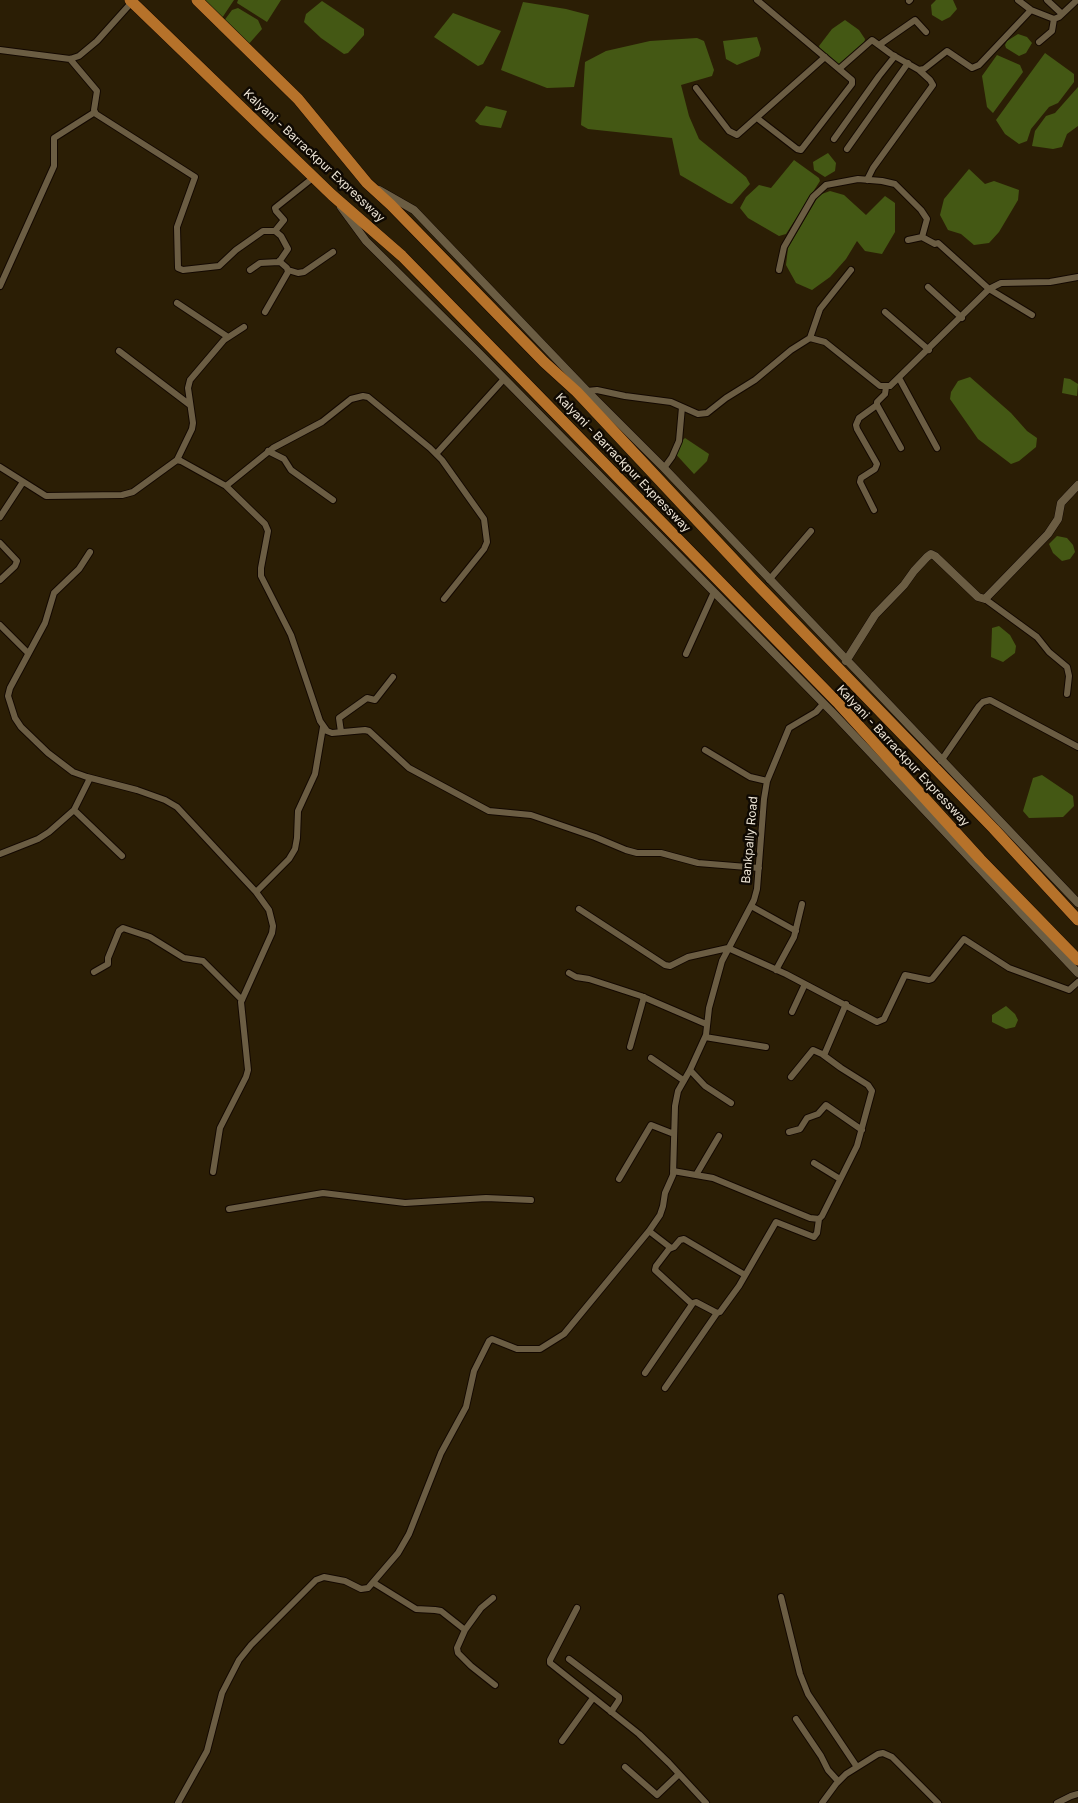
<!DOCTYPE html>
<style>
body{margin:0}
canvas{display:block;background:#2b1e05}
</style>
<canvas width="1078" height="1803"></canvas>
<script>
const ctx = document.querySelector('canvas').getContext('2d');
ctx.lineJoin = 'round';
function fillPath(path, color) {
  ctx.fillStyle = color;
  ctx.fill(path, 'evenodd');
}
function poly(rows) {
  const path = new Path2D();
  for (const r of rows) {
    path.moveTo(r[0], r[1]);
    for (let i = 2; i < r.length; i += 2) path.lineTo(r[i], r[i + 1]);
  }
  return path;
}
function stroke(path, color, width, dash) {
  ctx.strokeStyle = color;
  ctx.lineWidth = width;
  ctx.lineCap = dash ? 'butt' : 'round';
  ctx.setLineDash(dash || []);
  ctx.stroke(path);
}
function label(font, color, halo, rows, align = 'center') {
  ctx.font = font + ' Inter,sans-serif';
  ctx.lineWidth = 5;
  ctx.setLineDash([]);
  ctx.textBaseline = 'middle';
  ctx.strokeStyle = halo;
  ctx.fillStyle = color;
  for (const [text, x, y, turn = 0] of rows) {
    ctx.save();
    ctx.translate(x, y);
    ctx.rotate((+turn || 0) * Math.PI / 180);
    ctx.textAlign = isNaN(turn) ? turn : align;
    if (halo) ctx.strokeText(text, 0, 0);
    ctx.fillText(text, 0, 0);
    ctx.restore();
  }
}
const water = poly([
 [197,0,234,0,222,18],
 [238,0,281,0,267,22,237,3],
 [936,0,953,0,957,9,950,17,942,21,932,15,931,5],
 [322,1,364,29,364,35,348,53,344,54,321,38,304,22,306,14],
 [523,2,566,9,589,15,574,87,547,88,501,70],
 [238,8,258,20,262,29,247,46,241,50,218,29,232,10],
 [453,13,501,31,483,64,478,66,434,37],
 [845,20,859,30,865,39,864,44,838,68,821,54,819,46,832,29],
 [1018,34,1027,37,1032,43,1026,53,1019,56,1006,48,1005,45,1007,41],
 [757,37,761,49,759,56,737,65,726,59,723,41],
 [697,38,704,41,714,70,712,76,681,85,689,116,699,139,746,177,750,184,732,204,728,203,680,175,672,138,588,129,581,125,585,62,606,51,650,41],
 [1045,53,1074,74,1074,82,1058,103,1049,107,1031,129,1027,141,1019,144,1005,134,996,120],
 [997,55,1020,65,1023,72,993,113,987,107,982,76],
 [1078,87,1078,126,1067,134,1062,147,1053,149,1032,146,1035,131,1046,116,1055,113],
 [486,106,507,111,501,128,480,125,475,121],
 [828,153,836,163,835,171,825,177,814,170,813,162],
 [794,160,819,178,820,181,786,234,779,236,748,218,740,208,746,197,759,185,771,188],
 [969,169,985,184,994,181,1019,190,1018,200,999,232,989,243,974,245,961,234,948,230,940,215,944,199],
 [830,191,844,195,866,215,885,196,895,203,895,232,882,254,865,251,857,241,846,259,830,277,812,290,796,283,786,265,788,248,819,195],
 [970,377,1011,413,1027,431,1037,438,1036,447,1019,461,1011,464,978,439,950,399,951,392,958,381],
 [1064,378,1070,379,1078,384,1077,396,1062,393],
 [685,438,709,454,707,461,694,474,672,450],
 [1057,536,1067,538,1073,545,1075,552,1070,559,1062,561,1053,553,1049,544],
 [999,626,1010,635,1016,646,1015,653,1003,662,991,657,992,628],
 [1042,775,1073,796,1074,806,1063,817,1029,818,1023,811,1033,778],
 [1006,1006,1015,1014,1018,1020,1015,1027,1006,1029,992,1022,992,1015]
]);
const minor = poly([
 [757,0,839,69,872,40,891,54,919,70,924,69,947,51,972,68,979,65,1031,10],
 [1018,0,1031,10,1054,19,1059,17,1077,0],
 [1047,0,1062,14],
 [909,1,910,0],
 [1039,42,1052,31,1054,19],
 [879,45,915,20,926,32],
 [0,50,70,59,79,56,97,41,132,2],
 [70,59,97,91,94,110,96,114,195,177,177,227,178,268,183,270,219,266,236,250,263,231,275,231,281,236,288,249,279,262,260,263,250,270],
 [696,88,729,131,737,135,825,57],
 [757,118,797,149,801,150,852,84,852,80,839,69],
 [834,139,879,76,895,56],
 [847,149,908,63],
 [867,180,873,168,933,85,930,80,919,70],
 [275,231,284,220,276,211,275,208,314,177],
 [908,240,922,237],
 [288,270,298,273,304,272,333,252],
 [779,270,784,247,813,197,826,185,858,179,882,181,895,184,921,210,927,219,922,237,935,244,938,243,989,289,1032,315],
 [0,286,54,166,54,138,95,112],
 [928,287,962,318],
 [177,303,228,337],
 [265,312,288,272,287,268,279,261],
 [885,312,929,350],
 [810,338,820,309,851,270],
 [119,351,190,405],
 [899,378,937,448],
 [886,387,885,394,877,402,877,405,901,448],
 [587,391,597,390,625,396,671,402,698,414,707,413,726,398,755,380,791,350,810,338,825,342,880,386,890,386,989,289,1001,283,1050,282,1078,277],
 [268,451,284,459,291,470,333,500],
 [436,454,504,379],
 [177,460,192,429,193,423,188,388,190,380,224,340,244,327],
 [0,467,46,496,122,495,133,492,177,460,181,461,226,486,265,524,268,531,261,568,261,576,291,635,320,721,327,731,332,733,365,730,369,731,409,768,489,811,531,815,595,837,626,850,637,853,661,853,698,863,759,868],
 [664,468,672,457,679,441,682,407],
 [226,486,273,448,322,422,351,399,363,396,368,397,430,448,442,460,484,519,487,542,484,549,444,599],
 [874,510,860,482,861,478,875,469,877,464,857,429,856,425,859,418,877,405],
 [0,517,23,482],
 [0,543,17,561,15,566,0,580],
 [90,552,79,569,54,593,45,623,10,688,8,696,15,718,21,727,48,753,73,772,87,777,137,790,165,800,177,807,256,892,269,910,273,926,272,933,241,1002,248,1070,246,1077,220,1128,213,1172],
 [769,580,811,531],
 [985,599,1037,637,1049,652,1067,667,1069,676,1067,694],
 [0,625,28,653],
 [686,654,714,592],
 [341,732,339,718,367,698,375,700,393,677],
 [705,750,750,777,767,781],
 [941,761,979,706,983,702,990,700,1078,747],
 [74,810,122,856],
 [0,854,38,839,49,832,74,810,90,778],
 [256,892,289,859,295,849,297,838,298,811,315,774,323,727],
 [751,906,796,931],
 [579,909,665,965,670,966,688,957,728,948,786,974,877,1022,884,1019,905,975,929,980,932,979,964,939,1009,968,1069,990,1078,982],
 [776,970,794,937,802,904],
 [94,972,108,964,108,958,119,931,123,928,150,937,184,958,203,961,242,1000],
 [569,973,576,977,589,979,641,996,706,1024],
 [792,1012,805,984],
 [705,1037,766,1047],
 [630,1047,644,997],
 [651,1058,683,1080],
 [690,1070,705,1086,731,1103],
 [791,1077,813,1050,822,1054,825,1053,846,1004],
 [789,1132,800,1129,807,1118,818,1114,826,1105,862,1130],
 [814,1163,840,1179],
 [673,1171,713,1178,810,1218,819,1219,822,1216,857,1146,872,1091,868,1085,841,1068,822,1054],
 [696,1175,719,1136],
 [619,1179,651,1125,674,1134],
 [229,1209,323,1193,405,1203,486,1198,531,1200],
 [649,1231,671,1248],
 [692,1304,655,1270,656,1266,669,1249,674,1247,680,1240,684,1239,745,1275],
 [645,1373,693,1303,696,1302,717,1313,720,1312,739,1286,776,1222,814,1237,817,1233,819,1219],
 [665,1388,717,1313],
 [374,1583,416,1609,435,1610,441,1611,465,1630,481,1608,493,1598],
 [781,1597,800,1674,808,1694,857,1767],
 [577,1608,550,1660,550,1663,639,1734,669,1763,706,1803],
 [465,1630,457,1648,458,1653,471,1666,495,1685],
 [569,1659,619,1697,619,1700,611,1712],
 [796,1719,821,1756,828,1770,838,1781],
 [562,1741,593,1698],
 [625,1767,657,1795,679,1774],
 [178,1803,207,1751,222,1693,239,1660,251,1645,316,1580,324,1577,345,1581,361,1589,368,1588,398,1553,409,1534,441,1453,466,1407,474,1371,489,1341,492,1339,517,1349,540,1349,564,1334,649,1231,660,1215,663,1206,665,1193,673,1175,675,1106,678,1091,690,1070,706,1035,709,1008,722,961,754,900,757,889,764,799,767,781,789,728,816,712,823,704],
 [822,1803,836,1784,846,1774,878,1754,883,1753,892,1757,938,1803],
 [1057,1803,1071,1796,1078,1794]
]);
const tertiary = poly([
 [379,190,414,210,587,391,664,468,1078,903],
 [341,207,366,241,478,352,833,713,1078,973],
 [846,661,875,615,904,585,914,571,927,557,931,554,935,556,978,597,985,599,1048,534,1058,519,1061,503,1078,485]
]);
const trunk = poly([
 [130,0,332,195,402,256,839,704,980,859,1078,960],
 [197,0,298,99,367,183,391,205,544,362,577,392,752,579,994,829,1078,920]
]);
const streetNames = [
 ["Kalyani - Barrackpur Expressway",314,156,43],
 ["Kalyani - Barrackpur Expressway",623,463,46],
 ["Kalyani - Barrackpur Expressway",903,756,47],
 ["Bankpally Road",750,840,-85]
];
fillPath(water, '#445814');
stroke(minor, '#130800', 8);
stroke(tertiary, '#130800', 9);
stroke(trunk, '#130800', 12);
stroke(minor, '#6b5d43', 6);
stroke(tertiary, '#6b5d43', 8);
stroke(trunk, '#b6722a', 11);
label('12px', '#ede5d6', '#0f0902', streetNames);
</script>
